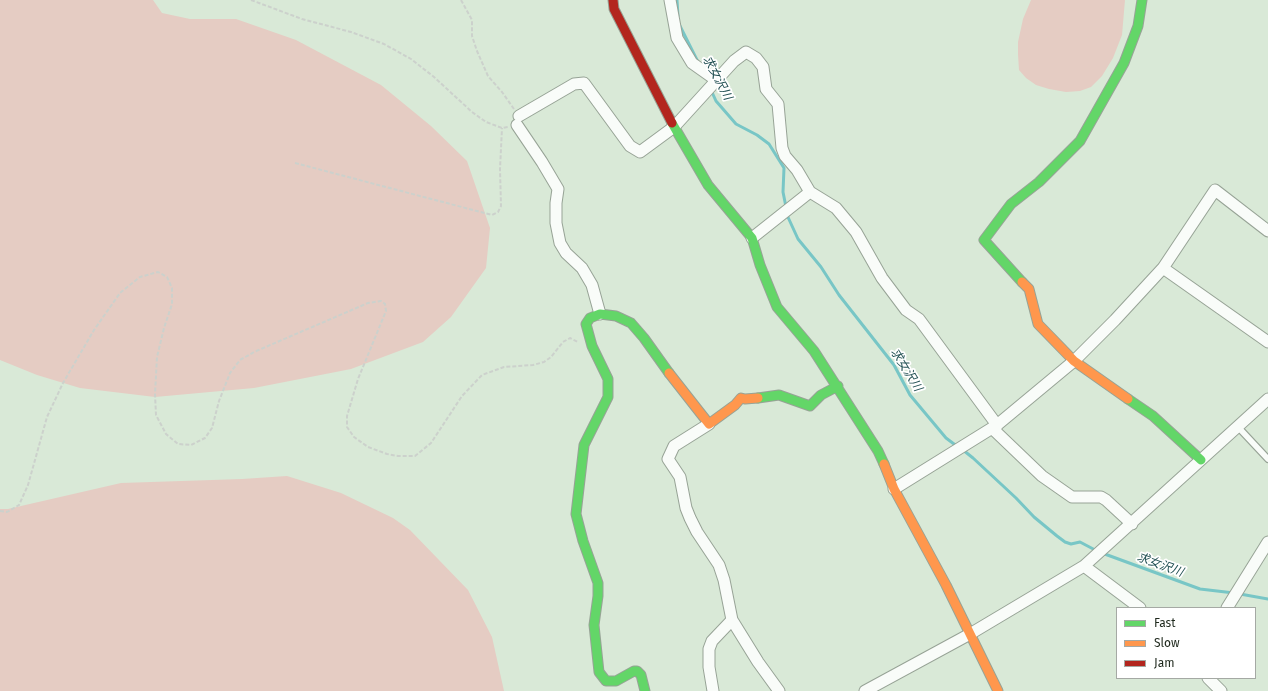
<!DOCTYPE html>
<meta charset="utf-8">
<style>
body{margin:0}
#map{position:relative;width:1268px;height:691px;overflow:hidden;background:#d9e9d7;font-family:"Fira Sans",sans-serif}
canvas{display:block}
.legend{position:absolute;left:1116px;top:607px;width:140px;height:72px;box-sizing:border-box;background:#fff;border:1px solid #a5a9a4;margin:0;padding:5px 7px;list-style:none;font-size:12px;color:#1e281c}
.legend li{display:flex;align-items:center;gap:8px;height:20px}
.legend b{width:20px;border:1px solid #a5a9a4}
</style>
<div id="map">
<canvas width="1268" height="691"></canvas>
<ul class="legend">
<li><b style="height:5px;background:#63d668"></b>Fast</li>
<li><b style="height:5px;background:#ff974d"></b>Slow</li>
<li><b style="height:5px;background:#b3261e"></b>Jam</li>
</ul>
</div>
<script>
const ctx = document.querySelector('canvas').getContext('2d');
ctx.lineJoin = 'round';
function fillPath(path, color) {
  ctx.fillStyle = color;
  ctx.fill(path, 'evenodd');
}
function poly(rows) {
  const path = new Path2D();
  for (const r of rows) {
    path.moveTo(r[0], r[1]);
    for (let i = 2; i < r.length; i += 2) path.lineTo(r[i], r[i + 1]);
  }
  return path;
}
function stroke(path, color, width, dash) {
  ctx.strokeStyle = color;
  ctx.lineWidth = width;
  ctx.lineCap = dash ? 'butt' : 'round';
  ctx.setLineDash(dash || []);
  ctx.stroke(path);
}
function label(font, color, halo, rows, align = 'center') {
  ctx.font = font + ' "Fira Sans","Noto Sans JP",sans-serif';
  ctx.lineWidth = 3.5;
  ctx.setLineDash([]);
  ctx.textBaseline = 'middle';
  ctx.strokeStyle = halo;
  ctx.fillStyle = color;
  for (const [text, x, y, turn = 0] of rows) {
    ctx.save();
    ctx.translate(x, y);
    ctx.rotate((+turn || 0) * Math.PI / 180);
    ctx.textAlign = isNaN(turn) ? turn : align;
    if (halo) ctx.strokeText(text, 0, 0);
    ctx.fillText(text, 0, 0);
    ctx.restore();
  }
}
const green = poly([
 [0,0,153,0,162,13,190,19,236,19,296,40,381,85,431,126,467,161,490,228,486,268,451,317,423,342,351,369,254,388,155,397,80,388,37,375,0,360],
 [1031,0,1125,0,1122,35,1113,58,1102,76,1091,87,1080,91,1066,92,1049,89,1036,85,1026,78,1019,70,1018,54,1018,42,1023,19],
 [287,476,341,493,393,518,410,530,468,590,492,637,504,691,0,691,0,509,8,509,121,483,242,479]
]);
const stream = poly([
 [677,0,678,16],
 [679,24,698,62],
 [711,90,716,101,736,124,757,135,769,144,784,168,783,192,786,207],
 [787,215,798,239,821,267,839,295,894,365,910,395,946,438,958,447],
 [963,450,973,458,1016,498,1034,517,1057,536,1065,542,1071,544,1080,542,1097,551],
 [1102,553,1200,589,1234,593],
 [1240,594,1268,599]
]);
const path = poly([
 [251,0,302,19,351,32,384,44,411,59,434,77,472,112,486,122,502,128,508,127],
 [461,0,472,20,472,36,477,51,488,76,502,92,514,109],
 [295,163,492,215,498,212,501,206,500,169,502,128],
 [0,511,7,512,19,505,28,485,47,417,63,383,94,330,120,293,140,277,158,272,167,277,172,288,172,304,164,328,157,357,155,394,156,415,166,434,178,444,191,445,205,438,212,428,219,401,230,373,240,360,254,352,368,303,381,301,385,304,386,311,358,379,347,416,347,427,354,437,368,447,387,454,398,456,415,456,431,443,462,396,482,375,504,367,533,365,544,362,551,357,563,342,570,338,578,342]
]);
const lane = poly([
 [1238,427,1268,459]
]);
const street = poly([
 [670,0,677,38,692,63,716,80],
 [519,116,574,84,584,83,630,146,640,152,674,127,734,61,746,52,756,58,763,67,766,89,778,104,782,148,785,156,797,170,810,192],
 [517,125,542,162,558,189,556,203,556,223,560,243,566,253,582,268,592,285,600,314],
 [752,238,810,192,836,208,856,232,882,278,906,310,919,319,997,425],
 [1163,268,1268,342],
 [709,424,674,446,668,459,680,477,686,508,690,518,697,532,719,565,724,580,732,620,758,662,779,691],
 [997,425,995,431,1042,476,1072,497,1101,497,1106,500,1132,524],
 [894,489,997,425,1074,361,1115,320,1163,268,1215,190,1268,231],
 [1084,566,1140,608],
 [1227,608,1268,542],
 [1208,678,1221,691],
 [713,691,709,667,709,649,712,641,732,620],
 [865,691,970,634,1084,566,1268,399]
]);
const fast = poly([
 [672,123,708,185,752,238,760,265,777,307,814,351,878,451,884,464],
 [1022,282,984,240,1011,204,1039,182,1080,141,1124,63,1138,26,1142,0],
 [758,398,779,395,810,406,821,395,838,386],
 [1128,399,1153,416,1201,460],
 [645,691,641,675,637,671,634,671,616,681,606,681,599,672,594,625,598,596,598,583,583,541,576,514,584,445,608,397,608,379,592,346,586,324,590,318,600,314,616,316,631,323,644,338,669,373]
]);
const slow = poly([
 [1022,282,1029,289,1038,324,1074,361,1128,399],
 [669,373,709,424,735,405,741,398,745,399,758,398],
 [884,464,894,489,946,585,998,691]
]);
const jam = poly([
 [613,0,614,9,672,123]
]);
const waterNames = [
 ["求女沢川",717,78,62],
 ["求女沢川",906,370,58],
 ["求女沢川",1160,565,20]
];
fillPath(green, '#e5ccc3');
stroke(stream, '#78c6c6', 3);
stroke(lane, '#97a396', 8);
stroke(street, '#97a396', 13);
stroke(fast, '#97a396', 11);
stroke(slow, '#97a396', 11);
stroke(jam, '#97a396', 11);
stroke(path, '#ccd1cc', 2, [4, 2]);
stroke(lane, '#f9fcf9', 5.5);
stroke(street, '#f9fcf9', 11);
stroke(fast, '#63d668', 9);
stroke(slow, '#ff974d', 9);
stroke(jam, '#b3261e', 9);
label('italic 12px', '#235154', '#fff', waterNames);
</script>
